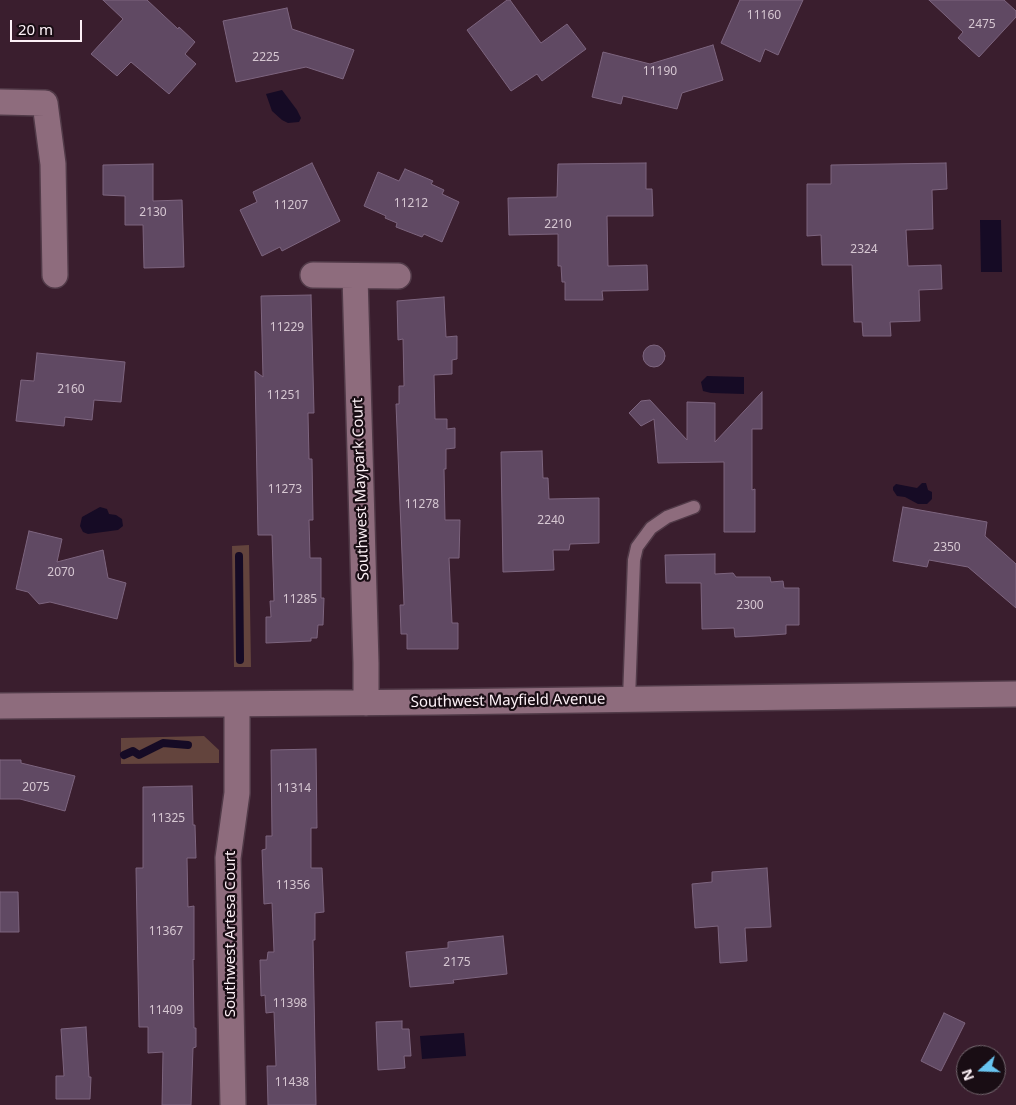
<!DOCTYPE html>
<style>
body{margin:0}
#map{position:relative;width:1016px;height:1105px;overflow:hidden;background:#3a1e2e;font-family:"Noto Sans",sans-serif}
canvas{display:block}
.north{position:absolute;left:956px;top:1045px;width:50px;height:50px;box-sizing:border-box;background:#190d14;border:1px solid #74686f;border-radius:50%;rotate:250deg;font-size:14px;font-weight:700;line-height:20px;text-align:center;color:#fdf1f7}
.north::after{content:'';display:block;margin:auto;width:18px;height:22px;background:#68c4f0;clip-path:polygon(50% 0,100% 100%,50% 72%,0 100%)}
.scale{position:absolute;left:10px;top:20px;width:72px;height:22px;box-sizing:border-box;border:2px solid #fdf1f7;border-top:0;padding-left:6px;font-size:15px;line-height:18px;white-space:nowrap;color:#fdf1f7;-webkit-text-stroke:4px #190d14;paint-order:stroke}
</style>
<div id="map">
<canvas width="1016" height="1105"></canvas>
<div class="north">N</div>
<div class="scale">20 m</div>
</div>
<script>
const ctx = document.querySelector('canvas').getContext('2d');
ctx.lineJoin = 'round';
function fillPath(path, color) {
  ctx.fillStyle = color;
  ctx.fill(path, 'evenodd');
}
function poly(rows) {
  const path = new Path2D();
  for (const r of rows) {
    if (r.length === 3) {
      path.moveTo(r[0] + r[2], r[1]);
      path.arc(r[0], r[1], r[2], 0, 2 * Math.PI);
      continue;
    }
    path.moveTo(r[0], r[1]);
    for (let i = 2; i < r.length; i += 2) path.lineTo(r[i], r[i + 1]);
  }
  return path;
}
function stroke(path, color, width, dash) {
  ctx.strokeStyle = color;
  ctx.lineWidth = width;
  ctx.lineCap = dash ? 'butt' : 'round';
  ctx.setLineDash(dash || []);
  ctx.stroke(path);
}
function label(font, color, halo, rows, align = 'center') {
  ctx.font = font + ' "Noto Sans",sans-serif';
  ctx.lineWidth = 4.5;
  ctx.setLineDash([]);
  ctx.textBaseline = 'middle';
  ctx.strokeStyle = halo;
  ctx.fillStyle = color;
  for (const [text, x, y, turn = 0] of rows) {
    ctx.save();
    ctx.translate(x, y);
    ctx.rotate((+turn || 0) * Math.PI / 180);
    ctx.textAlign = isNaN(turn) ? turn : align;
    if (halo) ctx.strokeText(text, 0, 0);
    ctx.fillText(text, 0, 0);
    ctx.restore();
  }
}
const green = poly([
 [249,545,251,667,234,667,232,546],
 [204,736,219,750,219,763,121,764,121,738]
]);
const water = poly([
 [282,90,297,110,301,118,299,122,288,123,282,120,272,111,266,94],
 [980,220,1001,220,1002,272,981,272],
 [707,376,744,377,744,394,711,393,703,391,701,382],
 [922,483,926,483,928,490,932,492,932,499,927,504,918,504,905,497,897,496,893,490,893,487,896,484,917,488],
 [100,507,107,509,109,514,116,515,122,519,123,526,118,530,88,534,83,532,80,526,82,517],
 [464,1033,466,1056,422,1059,420,1036]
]);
const stream = poly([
 [239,556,240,660],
 [124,755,133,751,139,755,163,743,188,745]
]);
const building = poly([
 [103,0,147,0,178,29,179,27,195,42,185,54,196,64,169,94,131,62,117,76,91,54,123,19,103,0],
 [507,0,510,0,541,43,567,24,586,49,542,81,537,74,511,91,467,30,507,0],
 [740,0,803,0,778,55,765,49,760,62,721,43,740,0],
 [929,0,1004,0,1016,11,1016,17,979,57,958,38,963,32,929,0],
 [287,8,292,29,354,50,343,79,306,67,236,82,223,21,287,8],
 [713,45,723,80,682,93,677,109,623,96,621,104,592,97,603,52,650,64,713,45],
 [312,163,340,221,282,251,280,247,262,256,240,210,257,202,253,192,312,163],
 [646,163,646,189,652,189,653,216,607,216,608,266,647,265,648,290,602,291,603,300,565,300,565,282,562,282,561,266,558,266,558,234,509,235,508,198,557,197,558,164,646,163],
 [946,163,947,189,932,190,933,229,906,230,908,266,941,265,942,289,919,290,920,321,890,322,891,336,863,336,862,322,854,322,852,265,822,265,821,235,807,236,807,184,831,184,831,165,946,163],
 [153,164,153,201,182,200,184,267,144,268,143,225,125,225,125,196,103,195,103,165,153,164],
 [405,169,433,181,431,184,444,190,442,194,459,202,442,242,424,234,422,237,396,227,397,223,385,218,386,216,364,206,378,172,399,181,405,169],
 [311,295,314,413,308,413,309,459,312,459,313,520,309,520,310,558,321,558,321,598,324,598,323,625,318,625,317,638,311,638,311,641,266,643,266,617,271,617,270,601,274,601,272,535,258,535,255,371,263,377,261,296,311,295],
 [444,297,446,337,457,336,457,359,452,360,452,374,434,375,435,419,447,419,447,429,455,428,455,448,446,449,446,469,444,469,445,520,460,520,459,558,449,558,452,623,458,623,458,649,407,649,407,634,401,634,400,605,404,605,396,404,399,404,399,386,404,386,403,339,398,340,397,301,444,297],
 [654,356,11],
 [37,353,125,362,121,402,94,400,92,420,65,417,64,426,16,421,21,380,34,381,37,353],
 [762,392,762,429,752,429,752,490,755,489,755,532,724,532,724,462,658,463,654,419,641,426,629,413,641,401,650,400,687,440,687,402,715,403,715,442,762,392],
 [542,451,543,478,548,478,549,499,599,498,599,543,570,544,569,550,553,550,554,570,503,572,501,452,542,451],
 [903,507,987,522,985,536,1016,564,1016,608,968,567,929,560,927,567,893,561,903,507],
 [29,531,62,539,57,562,103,550,108,578,126,583,117,619,50,602,39,604,28,592,16,589,29,531],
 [715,554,715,574,733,573,736,577,770,577,771,582,783,581,784,588,799,588,799,625,786,625,786,634,756,636,735,637,734,628,702,629,701,583,666,583,665,555,715,554],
 [316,749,317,828,311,828,311,868,322,868,324,912,315,913,315,940,313,940,316,1105,268,1105,267,1066,276,1066,274,1012,266,1013,265,995,261,996,260,960,267,960,268,952,274,952,272,903,264,904,262,850,266,849,266,836,272,836,271,750,316,749],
 [0,760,21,760,21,763,75,776,65,811,20,799,0,799,0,760],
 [192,786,193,825,195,825,196,858,187,858,188,907,194,906,194,960,193,959,194,1028,196,1028,196,1047,193,1048,191,1105,162,1105,163,1052,148,1053,148,1027,139,1027,136,868,143,868,143,787,192,786],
 [767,868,771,927,745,928,747,961,720,963,718,926,695,928,692,884,712,882,712,872,767,868],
 [0,892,18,892,19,932,0,932,0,892],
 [503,936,507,974,453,980,454,983,410,987,406,952,448,948,448,942,503,936],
 [944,1013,965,1023,941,1071,921,1061,944,1013],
 [402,1021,402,1029,409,1029,411,1056,404,1056,405,1068,378,1070,376,1022,402,1021],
 [86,1027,89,1077,91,1077,90,1099,56,1099,56,1076,64,1076,61,1029,86,1027]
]);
const lane = poly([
 [629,699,634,560,637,547,651,528,667,517,694,507]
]);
const street = poly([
 [0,102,45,103,53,164,55,275],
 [313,275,398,276],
 [355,276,366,663,366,703],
 [0,706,436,702,1016,694],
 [233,1105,228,858,237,793,237,704]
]);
const numberNames = [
 ["11160",764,16],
 ["2475",982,25],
 ["2225",266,58],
 ["11190",660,72],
 ["11212",411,204],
 ["11207",291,206],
 ["2130",153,213],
 ["2210",558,225],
 ["2324",864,250],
 ["11229",287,328],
 ["2160",71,390],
 ["11251",284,396],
 ["11273",285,490],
 ["11278",422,505],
 ["2240",551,521],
 ["2350",947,548],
 ["2070",61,573],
 ["11285",300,600],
 ["2300",750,606],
 ["2075",36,788],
 ["11314",294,789],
 ["11325",168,819],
 ["11356",293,886],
 ["11367",166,932],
 ["2175",457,963],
 ["11398",290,1004],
 ["11409",166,1011],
 ["11438",292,1083]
];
const streetNames = [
 ["Southwest Maypark Court",361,489,-92],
 ["Southwest Mayfield Avenue",508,701,-1],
 ["Southwest Artesa Court",231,934,-90]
];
fillPath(green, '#63443d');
fillPath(water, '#160b25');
stroke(stream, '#160b25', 8);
fillPath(building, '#604963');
stroke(building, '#7d657f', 1);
stroke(lane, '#513a48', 15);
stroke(street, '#513a48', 28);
stroke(lane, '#8e6c7d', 12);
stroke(street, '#8e6c7d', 25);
label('12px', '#d6c7d2', null, numberNames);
label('15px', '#fdf1f7', '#190d14', streetNames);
</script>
